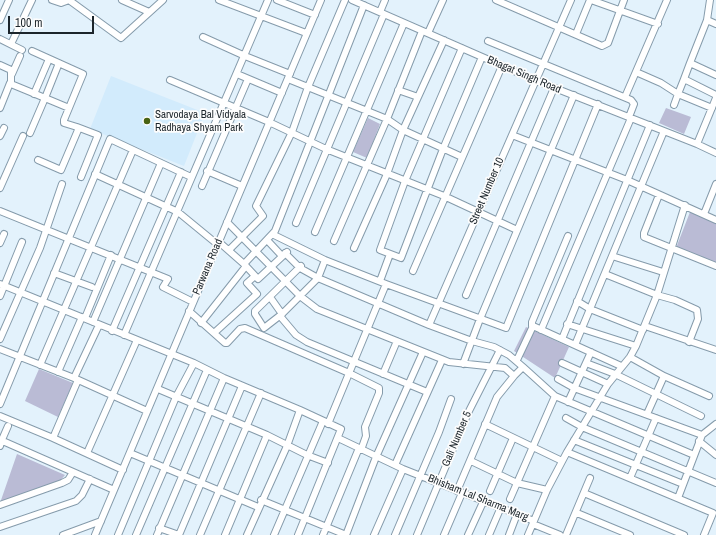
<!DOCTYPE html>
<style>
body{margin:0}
#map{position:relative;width:716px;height:535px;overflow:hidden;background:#e3f2fc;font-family:"Archivo Narrow",sans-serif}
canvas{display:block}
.scale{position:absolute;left:8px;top:16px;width:86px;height:18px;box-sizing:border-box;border:2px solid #1c252b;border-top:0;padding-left:5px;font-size:12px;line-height:14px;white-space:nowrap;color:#1c252b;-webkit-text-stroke:3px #fdfdfd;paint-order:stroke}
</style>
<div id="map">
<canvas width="716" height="535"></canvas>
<div class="scale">100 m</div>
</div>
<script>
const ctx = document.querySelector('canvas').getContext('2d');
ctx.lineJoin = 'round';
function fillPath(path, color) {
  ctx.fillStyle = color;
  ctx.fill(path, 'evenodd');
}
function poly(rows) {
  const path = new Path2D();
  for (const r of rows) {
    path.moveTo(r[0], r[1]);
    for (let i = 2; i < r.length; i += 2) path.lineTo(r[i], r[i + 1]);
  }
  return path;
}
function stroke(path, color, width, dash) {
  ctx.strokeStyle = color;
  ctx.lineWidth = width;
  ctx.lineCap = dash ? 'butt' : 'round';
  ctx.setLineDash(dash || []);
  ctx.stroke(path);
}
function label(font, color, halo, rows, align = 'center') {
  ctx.font = font + ' "Archivo Narrow",sans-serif';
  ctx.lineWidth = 3.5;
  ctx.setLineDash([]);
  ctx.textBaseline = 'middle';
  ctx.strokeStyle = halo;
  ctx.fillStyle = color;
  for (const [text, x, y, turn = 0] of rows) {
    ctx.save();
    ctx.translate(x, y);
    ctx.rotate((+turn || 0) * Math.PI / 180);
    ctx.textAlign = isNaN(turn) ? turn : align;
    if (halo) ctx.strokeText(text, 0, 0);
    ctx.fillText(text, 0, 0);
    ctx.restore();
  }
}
const built = poly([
 [111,76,205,113,184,166,90,129]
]);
const green = poly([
 [666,108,691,117,684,134,659,123],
 [368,118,380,124,367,158,353,152],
 [690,212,716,223,716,265,676,248],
 [526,327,569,347,555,378,514,351],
 [39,369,73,383,58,417,25,401],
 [17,454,65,475,59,482,0,503]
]);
const minor = poly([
 [52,0,61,3,69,0,121,38,163,0],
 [122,0,149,12],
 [219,0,306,33],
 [277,0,315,15],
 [352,0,537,81,697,144,716,153],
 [496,0,602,46,608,43,624,0],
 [591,0,658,24],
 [710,0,707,20,716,24],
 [380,12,385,0],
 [0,20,9,0],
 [707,20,690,63,716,75],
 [428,33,443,0],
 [576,34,590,0],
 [203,37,245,56,290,74],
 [0,39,22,50],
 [488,41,631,100,634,104,629,117],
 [11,44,32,0],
 [462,48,405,181,380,250,401,258,443,149,482,57],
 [32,51,83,74,64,120,64,123,77,127,78,130,61,170,38,160],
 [690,63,684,79,716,95],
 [0,65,11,70,11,84,45,98,59,63],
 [636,72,661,83,678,94,674,105],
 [12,74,20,56],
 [237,74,282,93],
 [288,79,387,119,403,130,462,157],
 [684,79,678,94,712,108],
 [170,80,269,122,326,149,444,196,517,230],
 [398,90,418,97],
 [34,94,49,59],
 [625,97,667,0],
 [0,108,10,83],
 [77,127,98,135,81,177],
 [30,133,45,98,69,108],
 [512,135,627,180,716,220],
 [0,136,4,128],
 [697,144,716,98],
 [207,171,242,186],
 [95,174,178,212,217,244],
 [202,186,248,79],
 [0,188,23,136],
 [659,195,644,233,644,237,716,266],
 [0,211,168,279,163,287,193,302],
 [704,214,716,184],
 [227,222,300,296,317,309,449,362,505,368,514,376,523,367,555,396,694,455],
 [296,223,384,14],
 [315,232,404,23],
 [274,235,325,260,386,284],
 [267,240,282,256],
 [334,241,387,119,422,31],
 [219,242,244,264,258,279,287,252],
 [0,243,4,234],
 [354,248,387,174,403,130,444,40],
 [229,250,263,216,256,206,292,132,308,87,345,0],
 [285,253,300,268,318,278,429,325,472,341,494,347,509,355,523,367],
 [612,256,663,272],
 [244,264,275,231,364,5],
 [301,266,255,311,255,314,264,328,282,314,318,278,325,260],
 [413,271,502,66],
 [54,273,92,287],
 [605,274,657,295,675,300,697,310,698,319,689,342],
 [380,281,390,254],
 [0,284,194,363,224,378,300,410,341,429,298,535],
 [466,295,554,88],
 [0,296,22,242],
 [270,297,282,314],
 [577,301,590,309,643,330],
 [189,311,225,343,227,343,240,329,245,328,349,373,379,388,379,393,365,427,366,436,361,450],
 [280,316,296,335,307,342,427,392],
 [85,318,111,255],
 [93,322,161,163],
 [201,323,246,266],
 [567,324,636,346],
 [429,325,571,0],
 [532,326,532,322,568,236],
 [645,326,716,350],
 [541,330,631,118],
 [112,331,181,172],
 [214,333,257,294,247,283,255,276],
 [124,335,268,0],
 [0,339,40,248,62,184],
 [562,339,650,125],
 [575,345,664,131],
 [0,349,74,378,147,411],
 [630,357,664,376,709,396],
 [517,360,533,326,621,366],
 [562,363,608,384],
 [586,363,615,374,701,416],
 [463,364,480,319,574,95],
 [40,365,133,150],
 [58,372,82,317],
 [383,374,397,341],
 [74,378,99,325],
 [558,379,574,388,702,435],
 [158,389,267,435,307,455,328,463],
 [568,402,591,352],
 [0,404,110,139,191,177],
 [647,414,664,376],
 [0,416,53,438,123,470],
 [566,418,582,427,716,483],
 [328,424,386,284,506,328,598,104],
 [485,424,562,461],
 [53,438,78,380],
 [338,438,403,469,534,521],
 [574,440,683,484],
 [699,441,716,455],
 [1,442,8,426],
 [0,446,1,442,5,442,114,490],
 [567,452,713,513,704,535],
 [87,453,137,340],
 [130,453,258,507],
 [471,461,517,483,547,490],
 [395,465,442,360],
 [630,478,656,418],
 [457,491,497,397,514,376],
 [490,491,513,438],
 [584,493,684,535],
 [678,498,702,435,716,424],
 [510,499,555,396],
 [261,500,346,535,376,457,423,352],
 [0,505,62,483,68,480,73,472],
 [577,513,630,535],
 [533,524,560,535],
 [0,527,76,501,82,495,90,479],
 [159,528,179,535],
 [63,535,101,521],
 [95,535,321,0],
 [118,535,176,397,194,363],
 [136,535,207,370],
 [157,535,224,378],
 [179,535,242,386],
 [200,535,261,393],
 [225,535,267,435],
 [247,535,287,446,300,410],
 [274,535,323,421],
 [323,535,359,448],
 [374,535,403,469],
 [395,535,439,432,451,399],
 [417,535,468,413,500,350],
 [444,535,462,493],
 [468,535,484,500],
 [489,535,501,507],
 [509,535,517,514],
 [528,535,547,490,567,452,608,384,630,357,636,346,657,295,685,205],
 [566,535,590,478]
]);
const markers = [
 [147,121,4,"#486212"]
];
const streetNames = [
 ["Bhagat Singh Road",524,75,23],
 ["Street Number 10",487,191,-67],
 ["Parwana Road",208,267,-67],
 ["Gali Number 5",457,439,-67],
 ["Bhisham Lal Sharma Marg",478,498,22]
];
const poiNames = [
 ["Sarvodaya Bal Vidyala",155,115],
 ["Radhaya Shyam Park",155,128]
];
fillPath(built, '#d2ebfc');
fillPath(green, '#babbd5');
stroke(minor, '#859bab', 8);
stroke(minor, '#fff', 6);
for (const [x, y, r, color] of markers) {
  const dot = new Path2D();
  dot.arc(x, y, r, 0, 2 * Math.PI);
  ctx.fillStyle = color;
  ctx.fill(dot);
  stroke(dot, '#fdfdfd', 1.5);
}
label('11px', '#1c252b', '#fdfdfd', streetNames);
label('11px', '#1c252b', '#fdfdfd', poiNames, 'left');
</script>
